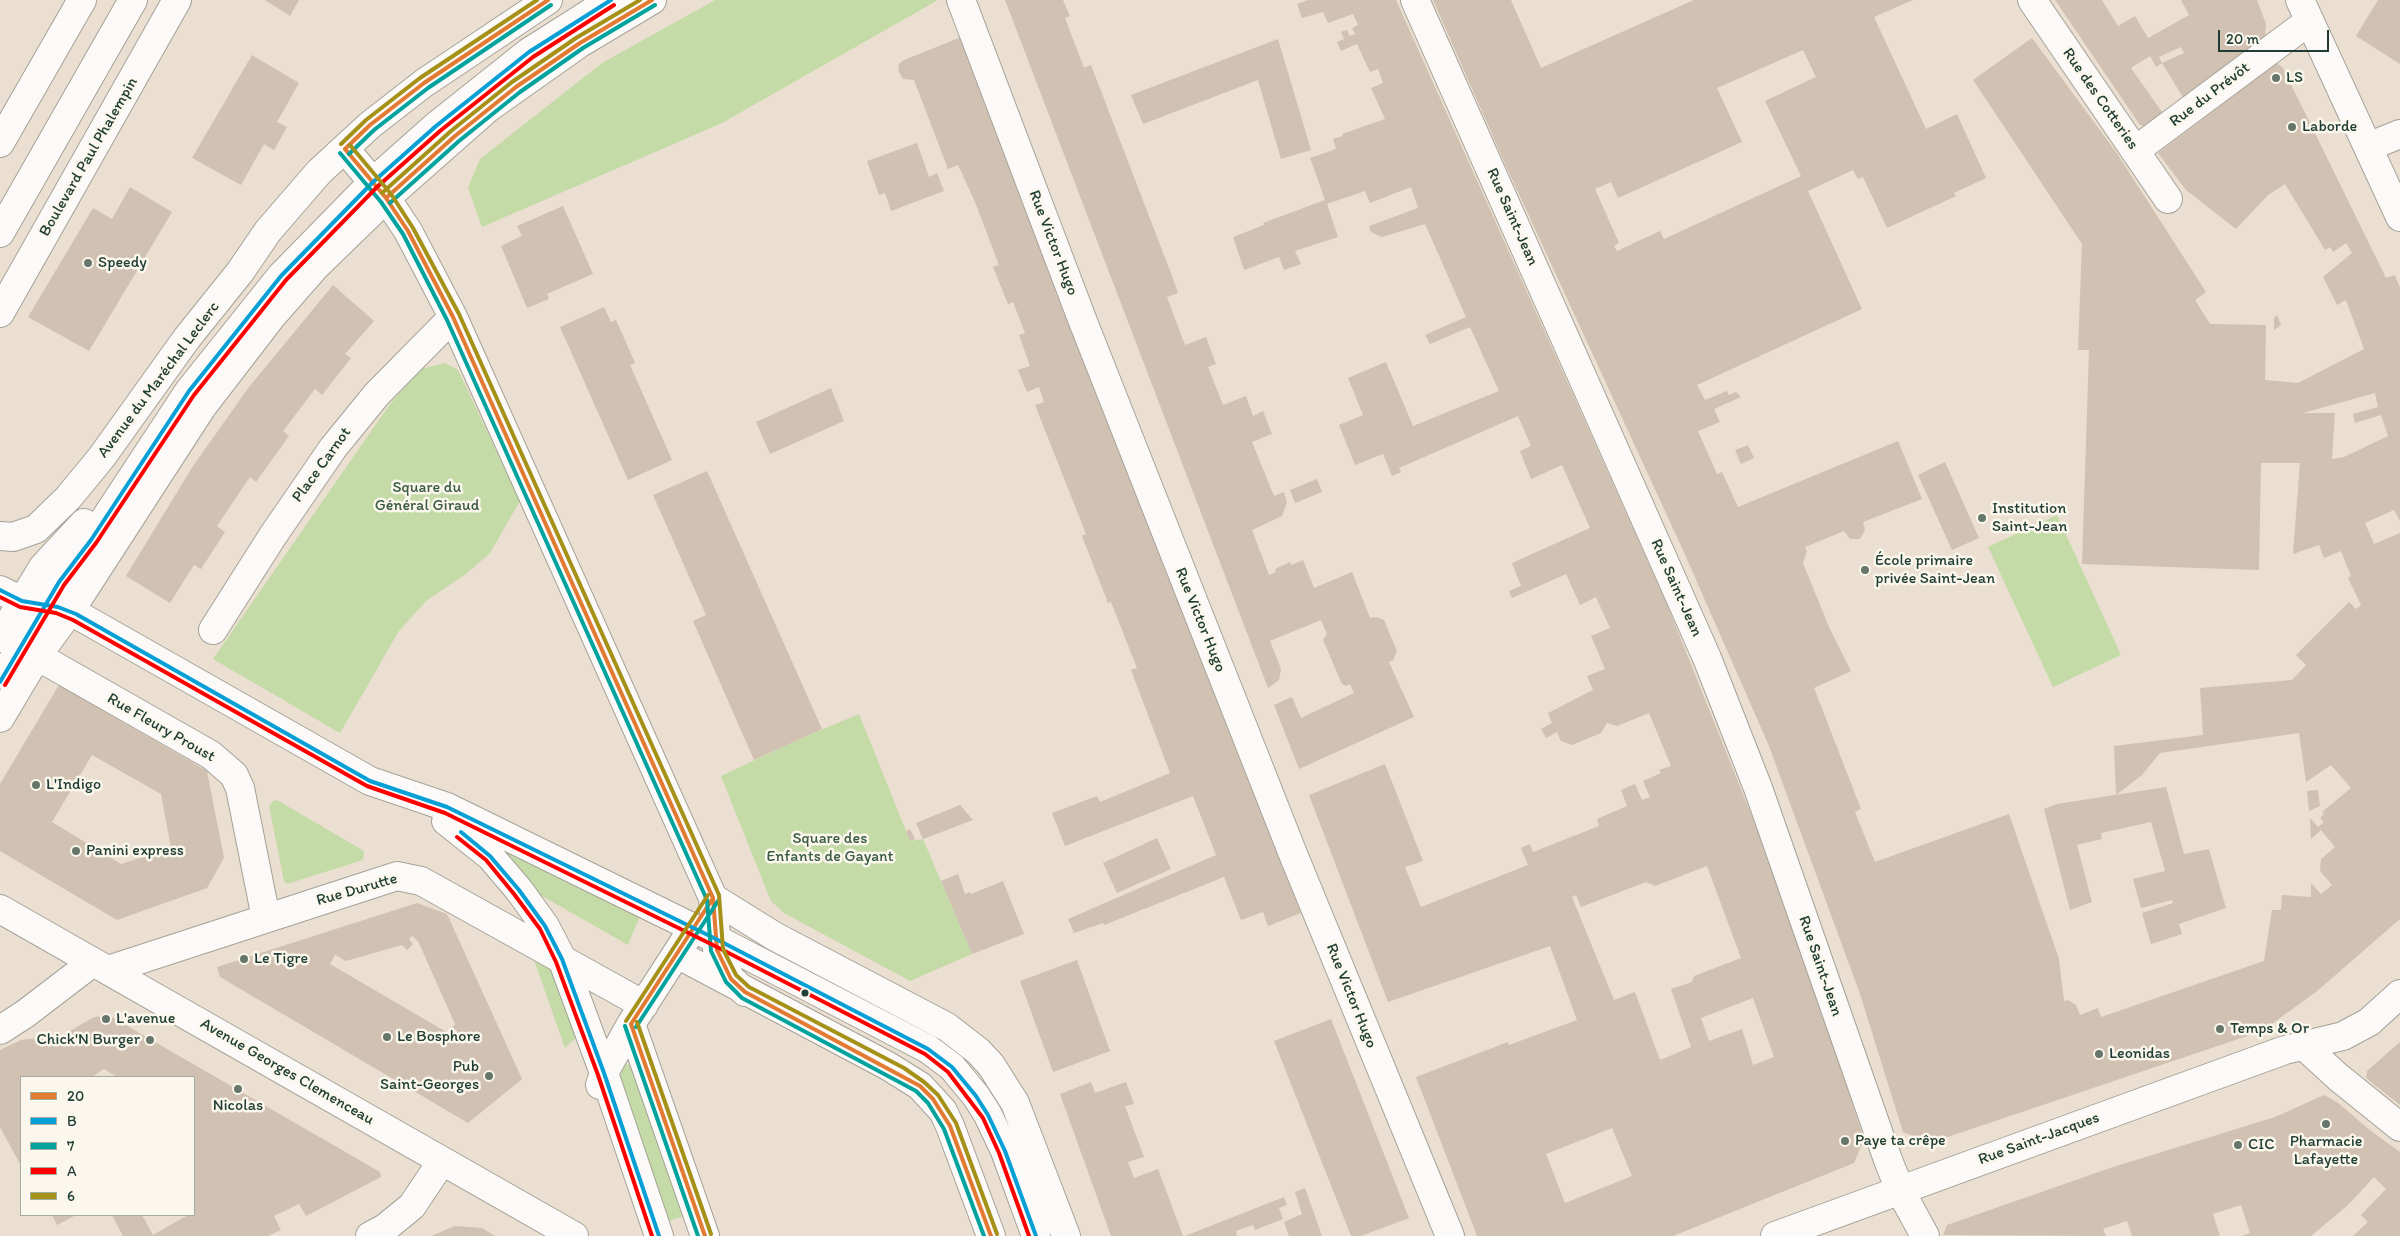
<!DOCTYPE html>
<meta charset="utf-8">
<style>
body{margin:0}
#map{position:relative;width:2400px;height:1236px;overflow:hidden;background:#eadfd0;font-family:Itim,sans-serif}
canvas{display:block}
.legend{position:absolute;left:20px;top:1076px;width:175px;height:140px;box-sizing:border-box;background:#fbf7ec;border:1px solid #a3ada2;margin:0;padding:6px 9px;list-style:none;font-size:15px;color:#1f3d34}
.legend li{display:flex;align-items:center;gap:10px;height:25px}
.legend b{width:25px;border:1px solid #a3ada2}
.scale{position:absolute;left:2218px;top:30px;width:111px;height:22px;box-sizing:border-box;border:2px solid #1f3d34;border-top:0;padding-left:6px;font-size:15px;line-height:18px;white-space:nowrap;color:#1f3d34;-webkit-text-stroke:4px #fbf7ec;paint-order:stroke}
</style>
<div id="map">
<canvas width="2400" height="1236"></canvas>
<ul class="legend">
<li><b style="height:6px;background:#e37a31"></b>20</li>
<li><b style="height:6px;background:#069fd6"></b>B</li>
<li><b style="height:6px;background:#00a39e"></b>7</li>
<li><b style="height:6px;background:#fe0000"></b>A</li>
<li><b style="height:6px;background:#a59117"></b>6</li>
</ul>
<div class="scale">20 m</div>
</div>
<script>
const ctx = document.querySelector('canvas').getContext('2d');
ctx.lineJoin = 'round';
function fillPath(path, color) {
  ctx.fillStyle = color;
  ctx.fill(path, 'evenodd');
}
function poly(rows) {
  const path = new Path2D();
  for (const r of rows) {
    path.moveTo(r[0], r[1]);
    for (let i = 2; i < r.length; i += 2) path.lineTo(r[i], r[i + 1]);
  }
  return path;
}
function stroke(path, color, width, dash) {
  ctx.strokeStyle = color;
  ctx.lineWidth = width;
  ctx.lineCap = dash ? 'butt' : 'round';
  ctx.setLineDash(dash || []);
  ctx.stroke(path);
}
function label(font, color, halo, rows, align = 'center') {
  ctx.font = font + ' Itim,sans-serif';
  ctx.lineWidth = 5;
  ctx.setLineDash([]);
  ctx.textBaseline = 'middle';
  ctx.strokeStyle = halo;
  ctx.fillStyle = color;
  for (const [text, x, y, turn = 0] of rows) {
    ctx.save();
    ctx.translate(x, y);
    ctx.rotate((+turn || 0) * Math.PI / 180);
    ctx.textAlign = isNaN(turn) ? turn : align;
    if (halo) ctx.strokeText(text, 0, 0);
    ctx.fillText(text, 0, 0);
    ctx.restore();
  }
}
const green = poly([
 [715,0,938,0,722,123,482,227,468,188,480,159,602,63],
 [445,363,458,370,520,501,490,553,466,574,426,601,399,631,340,733,213,659,390,404,421,369],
 [2057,515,2121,655,2053,687,1988,547],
 [859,714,910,841,923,839,972,954,910,981,784,913,771,901,721,776,804,737],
 [277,800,364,851,363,860,287,884,284,881,269,806,273,801],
 [478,835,640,916,628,945,537,893],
 [533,957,556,968,580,1034,565,1048],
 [622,1063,633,1066,687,1215,666,1222,615,1073]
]);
const building = poly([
 [265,0,299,0,290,16],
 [1005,0,1063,0,1070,16,1065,18,1084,68,1091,65,1172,276,1178,293,1167,297,1185,345,1206,337,1216,364,1208,367,1223,405,1246,396,1253,416,1263,411,1272,434,1252,442,1274,496,1284,492,1287,502,1282,516,1252,530,1269,575,1276,572,1275,569,1290,562,1291,565,1303,560,1314,588,1352,572,1370,618,1376,617,1384,620,1397,651,1393,660,1389,662,1414,717,1299,769,1274,705,1292,697,1301,718,1354,693,1350,684,1346,686,1342,684,1323,640,1327,634,1321,620,1270,641,1281,669,1279,680,1268,688],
 [1308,0,1396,0,1666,602,1751,814,1811,978,1864,1139,1854,1163,1673,1236,1477,1236,1416,1077,1508,1042,1509,1045,1577,1020,1550,946,1388,1002,1309,795,1385,764,1423,861,1405,867,1421,907,1528,865,1521,848,1530,844,1533,852,1599,826,1597,819,1627,806,1621,790,1635,784,1642,800,1650,797,1643,781,1661,773,1659,770,1671,766,1649,713,1617,726,1607,723,1601,733,1572,745,1561,741,1557,732,1546,738,1541,729,1552,723,1548,713,1593,690,1587,676,1605,669,1591,636,1610,628,1596,597,1580,605,1566,574,1512,598,1509,591,1521,586,1512,563,1590,528,1562,465,1531,479,1520,451,1531,446,1518,416,1399,468,1401,472,1392,476,1383,454,1355,465,1339,425,1363,415,1348,378,1386,362,1413,426,1499,391,1470,327,1430,344,1425,335,1466,317,1425,224,1382,237,1371,232,1369,226,1418,208,1411,187,1370,203,1365,191,1327,204,1338,237,1295,251,1301,264,1284,270,1279,257,1244,270,1233,237,1264,225,1263,223,1325,200,1310,158,1336,149,1333,139,1343,136,1342,134,1385,119,1371,88,1383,83,1378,69,1370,72,1357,44,1341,51,1337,42,1344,39,1341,32,1347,30,1350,36,1355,34,1352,28,1358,25,1353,14,1328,23,1323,12,1302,18,1297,4],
 [1707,866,1741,958,1694,976,1692,982,1671,989,1691,1047,1660,1060,1635,992,1614,1000,1572,897,1576,895,1581,907,1646,882,1655,886],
 [1753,998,1774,1057,1753,1065,1742,1029,1709,1041,1701,1018],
 [1612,1128,1632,1176,1565,1203,1546,1154],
 [1433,0,1511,0,1541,68,1694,0,1913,0,1874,17,1926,129,1957,114,1986,178,1954,193,1956,196,1887,228,1863,177,1858,179,1853,170,1808,191,1862,309,1697,385,1705,400,1727,391,1729,395,1736,392,1741,397,1714,409,1720,422,1698,431,1717,474,1722,472,1738,507,1898,441,1922,499,1863,522,1865,530,1860,539,1850,539,1844,531,1805,547,1807,551,1803,563,1829,627,1851,671,1814,688,1861,809,1855,812,1875,862,2009,814,2059,959,2064,1001,2068,1000,2076,1005,2080,1015,2098,1008,2101,1017,2264,961,2272,910,2281,910,2282,895,2311,897,2311,883,2321,894,2332,885,2320,871,2321,859,2335,847,2321,830,2311,839,2310,818,2318,827,2324,822,2320,818,2324,814,2322,812,2351,788,2331,765,2306,782,2299,733,2160,753,2142,775,2116,795,2114,746,2203,735,2200,688,2292,680,2306,665,2296,655,2349,602,2356,609,2361,605,2348,578,2351,576,2341,551,2324,558,2319,545,2293,554,2300,463,2261,463,2259,570,2082,564,2089,350,2078,350,2082,244,1973,80,2032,38,2116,152,2206,292,2195,300,2210,324,2266,325,2265,380,2298,383,2364,349,2346,300,2337,305,2323,277,2352,253,2346,243,2333,252,2330,247,2325,250,2285,184,2268,195,2236,229,2186,190,2158,153,2277,63,2283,68,2386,278,2395,275,2400,288,2400,521,2394,510,2365,523,2374,544,2400,533,2400,919,2316,992,2262,1031,1930,1143,1903,1132,1860,994,1769,746,1683,550,1506,166],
 [1803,50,1816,77,1765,101,1801,176,1664,239,1660,231,1617,251,1614,246,1619,243,1595,189,1611,182,1618,198,1742,142,1717,88],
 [2375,393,2378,407,2353,414,2355,423,2381,415,2388,436,2344,457,2332,459,2335,413,2303,413],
 [2055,0,2102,0,2118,26,2135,16,2148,38,2189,15,2181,0,2257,0,2266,24,2265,36,2184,99,2162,63,2184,53,2181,47,2159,57,2162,63,2156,67,2150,56,2131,68,2164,115,2149,127,2140,125],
 [2378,0,2400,0,2400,64,2356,36],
 [964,36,1198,645,1196,645,1222,708,1220,709,1301,913,1268,926,1263,912,1241,920,1224,877,1104,925,1103,923,1074,933,1068,919,1216,855,1193,796,1065,846,1052,813,1097,796,1100,802,1170,773,1131,670,1137,668,1111,602,1108,603,1082,536,1086,534,1035,405,1044,402,1039,387,1027,392,1018,370,1030,366,1019,335,1025,333,1013,302,1008,304,993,267,999,265,975,202,958,165,948,169,914,80,903,79,898,70,899,64,904,60],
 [1278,39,1311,150,1281,159,1258,80,1143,124,1131,95],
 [252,55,299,83,277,122,287,127,274,150,264,144,241,185,192,158],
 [917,143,929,177,937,173,944,191,891,211,885,193,879,195,867,161],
 [130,187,172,212,89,351,28,317,93,208,112,219],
 [563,206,593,274,547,294,549,299,527,308,501,246,522,236,517,226],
 [333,285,374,321,345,354,351,358,322,395,315,389,283,431,289,436,256,482,250,477,217,526,225,532,201,569,194,565,170,603,126,576,193,466,249,387],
 [604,307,611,322,616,320,635,363,630,365,672,460,628,480,560,327],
 [2277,315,2281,325,2274,330,2274,318],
 [831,388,844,421,770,454,756,422],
 [1748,445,1754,458,1741,464,1735,450],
 [1945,462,1979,538,1952,550,1918,475],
 [707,471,822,729,754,760,693,621,706,615,653,495],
 [1317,479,1322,492,1295,503,1290,490],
 [59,685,207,771,224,858,207,888,117,920,0,851,0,784],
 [92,755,161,794,171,848,121,864,52,822],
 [2166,787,2184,854,2209,849,2226,908,2179,924,2182,934,2151,944,2142,913,2173,903,2172,900,2141,908,2133,879,2165,871,2151,822,2101,833,2102,839,2077,845,2092,902,2070,910,2044,809,2057,804],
 [2318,790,2320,806,2309,811,2307,791],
 [960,805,973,820,923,839,916,823],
 [910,829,915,839,910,841,906,831],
 [1157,838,1171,869,1117,893,1103,863],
 [958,874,965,894,970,892,971,894,1003,881,1024,934,972,954,941,881],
 [417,903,447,914,522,1079,468,1123,220,977,217,967],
 [412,936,418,941,455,1024,452,1028,458,1032,455,1037,330,964,335,955,346,961,402,945,407,950,413,944,409,939],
 [1077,960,1110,1051,1053,1072,1020,981],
 [110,1016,380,1172,381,1177,306,1216,299,1204,274,1216,281,1230,268,1236,123,1236,112,1215,142,1215,153,1235,188,1215,194,1215,194,1077,117,1077,104,1069,92,1077,21,1077,21,1166,0,1127,0,1050,21,1040,63,1035,94,1017],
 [1331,1019,1409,1218,1361,1236,1351,1236,1274,1041],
 [2400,1042,2400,1105,2366,1078,2367,1071],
 [1091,1082,1095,1093,1126,1082,1134,1104,1125,1106,1144,1157,1128,1162,1134,1178,1158,1169,1183,1236,1111,1236,1060,1094],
 [2324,1095,2337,1102,2371,1131,2400,1152,2400,1236,2353,1236,2368,1222,2361,1215,2386,1189,2374,1177,2348,1205,2311,1236,2241,1236,2250,1233,2241,1205,2213,1214,2220,1236,2132,1236,2127,1221,2103,1229,2106,1236,1943,1235,1947,1225,2110,1168,2275,1117],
 [1305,1188,1322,1236,1289,1236,1284,1222,1302,1214,1295,1192],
 [1284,1197,1287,1205,1279,1208,1283,1219,1255,1230,1253,1225,1236,1231,1237,1236,1185,1236],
 [52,1215,76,1215,57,1225],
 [455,1226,482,1228,495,1236,431,1236]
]);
const minor = poly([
 [961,0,1082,319,1293,854,1450,1236],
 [1415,0,1707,658,1758,788,1888,1160,1900,1190,1925,1236],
 [2032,0,2168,199],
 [2300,0,2400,217],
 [0,143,82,0],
 [2368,147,2400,134],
 [345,149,386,198,408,231,453,317,713,898,717,950,723,965,731,979,745,992],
 [2136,150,2308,22],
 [0,313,177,0],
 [0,536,13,537,36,529,68,498,101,458,187,338,240,272,268,231,319,172,370,125,424,83,548,0],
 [0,590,22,601,58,607,76,614,370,781,447,807,716,939,928,1049,952,1067,976,1096,988,1115,1005,1151,1036,1236],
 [213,630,272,537,333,448,377,394,453,317],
 [0,638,43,567,84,523],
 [37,656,211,755,234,775,240,788,266,918],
 [4,675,59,582,91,540,189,391,281,276,373,182,436,126,529,52,611,0],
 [0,718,37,656,70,611,202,407,272,316,315,267,386,198,488,108,580,43,652,0],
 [446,821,490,856,519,890,545,926,562,959,604,1073,659,1236],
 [713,898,774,936,947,1027,978,1051,991,1065,1015,1103,1066,1236],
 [0,909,574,1236],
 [677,954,888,1066,920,1086,943,1111,950,1126,991,1236],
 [108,970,397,876,421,881,644,1005],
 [631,1024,705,1236],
 [0,1030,25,1014,93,962],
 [2304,1046,2338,1077,2400,1127],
 [600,1085,604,1073,631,1024,686,939],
 [370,1236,385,1228,412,1206,442,1161],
 [1775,1236,2285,1050,2343,1036,2369,1022,2400,994]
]);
const major = poly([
 [0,233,133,0]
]);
const bus1 = poly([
 [345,149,386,198,408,231,453,317,713,898,717,950,731,979,745,992,920,1086,933,1099,950,1126,991,1236],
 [345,149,370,125,424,83,548,0],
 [386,198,455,136,516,87,580,43,652,0],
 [631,1024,705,1236],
 [631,1024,713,898]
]);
const bus2 = poly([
 [0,590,22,601,58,607,76,614,370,781,447,807,716,939,928,1049,952,1067,976,1096,988,1115,1005,1151,1036,1236],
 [0,682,59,582,91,540,189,391,281,276,373,182,436,126,529,52,611,0],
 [461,832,490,856,519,890,545,926,562,959,604,1073,659,1236]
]);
const bus3 = poly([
 [340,153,381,202,403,234,447,320,707,900,711,951,726,982,742,998,916,1091,928,1103,944,1129,984,1236],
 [349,154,374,130,428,88,551,5],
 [390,203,459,141,520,92,583,48,655,5],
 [625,1026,698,1236],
 [636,1027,718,901]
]);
const bus4 = poly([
 [0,597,20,607,56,613,73,620,367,786,445,813,713,945,925,1054,948,1072,983,1118,999,1153,1029,1236],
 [5,685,64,585,96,543,194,395,286,280,377,187,440,131,533,57,614,5],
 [457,837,486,860,514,894,540,929,556,962,598,1075,652,1236]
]);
const bus5 = poly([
 [341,144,366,120,420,78,537,0],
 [350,145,391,194,413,228,459,314,719,895,723,949,736,975,749,987,904,1068,924,1082,938,1095,956,1123,997,1234],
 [382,193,451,131,512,82,576,38,640,0],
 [626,1021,708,895],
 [637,1022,711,1234]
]);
const markers = [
 [2276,78,5,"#66766b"],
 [2292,127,5,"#66766b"],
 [88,263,5,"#66766b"],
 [1982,518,5,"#66766b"],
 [1865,570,5,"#66766b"],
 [36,785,5,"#66766b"],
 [76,851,5,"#66766b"],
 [244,959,5,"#66766b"],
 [805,993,4.5,"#1f3d34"],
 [106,1019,5,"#66766b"],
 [2220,1029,5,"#66766b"],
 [387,1037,5,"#66766b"],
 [150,1040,5,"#66766b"],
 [2099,1054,5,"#66766b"],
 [489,1076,5,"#66766b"],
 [238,1089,5,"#66766b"],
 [2326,1124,5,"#66766b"],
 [1845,1141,5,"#66766b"],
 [2238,1145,5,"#66766b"]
];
const poiNames = [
 ["LS",2286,78],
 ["Laborde",2302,127],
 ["Speedy",98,263],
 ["Institution",1992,509],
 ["Saint-Jean",1992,527],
 ["École primaire",1875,561],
 ["privée Saint-Jean",1875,579],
 ["L'Indigo",46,785],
 ["Panini express",86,851],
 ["Le Tigre",254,959],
 ["L'avenue",116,1019],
 ["Temps & Or",2230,1029],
 ["Le Bosphore",397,1037],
 ["Chick'N Burger",140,1040,"right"],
 ["Leonidas",2109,1054],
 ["Pub",479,1067,"right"],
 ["Saint-Georges",479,1085,"right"],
 ["Nicolas",238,1106,"center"],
 ["Paye ta crêpe",1855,1141],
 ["Pharmacie",2326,1142,"center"],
 ["Lafayette",2326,1160,"center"],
 ["CIC",2248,1145]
];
const streetNames = [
 ["Rue du Prévôt",2210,95,-37],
 ["Rue des Cotteries",2100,99,55],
 ["Boulevard Paul Phalempin",89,157,-60],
 ["Rue Saint-Jean",1512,217,66],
 ["Rue Victor Hugo",1053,243,69],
 ["Avenue du Maréchal Leclerc",159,380,-53],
 ["Place Carnot",322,465,-54],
 ["Rue Saint-Jean",1676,588,66],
 ["Rue Victor Hugo",1200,620,68],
 ["Rue Fleury Proust",161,728,30],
 ["Rue Durutte",357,890,-16],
 ["Rue Saint-Jean",1820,966,71],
 ["Rue Victor Hugo",1351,996,68],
 ["Avenue Georges Clemenceau",287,1072,30],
 ["Rue Saint-Jacques",2039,1139,-20]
];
const parkNames = [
 ["Square du",427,488],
 ["Général Giraud",427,506],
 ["Square des",830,839],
 ["Enfants de Gayant",830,857]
];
fillPath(green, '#c4dba7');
fillPath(building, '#d0c1b2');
stroke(minor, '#a5a299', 30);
stroke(major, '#a5a299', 30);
stroke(minor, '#fcfaf8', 28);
stroke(major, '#fcfaf8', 28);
stroke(bus1, '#e37a31', 4);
stroke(bus2, '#069fd6', 4);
stroke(bus3, '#00a39e', 4);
stroke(bus4, '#fe0000', 4);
stroke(bus5, '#a59117', 4);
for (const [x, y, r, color] of markers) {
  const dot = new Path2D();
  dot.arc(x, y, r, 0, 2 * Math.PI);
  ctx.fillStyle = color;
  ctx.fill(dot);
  stroke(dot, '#fbf7ec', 2);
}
label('16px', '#1f3d34', '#fbf7ec', poiNames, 'left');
label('16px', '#1f3d34', '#fbf7ec', streetNames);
label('16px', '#3a5c44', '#fbf7ec', parkNames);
</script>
